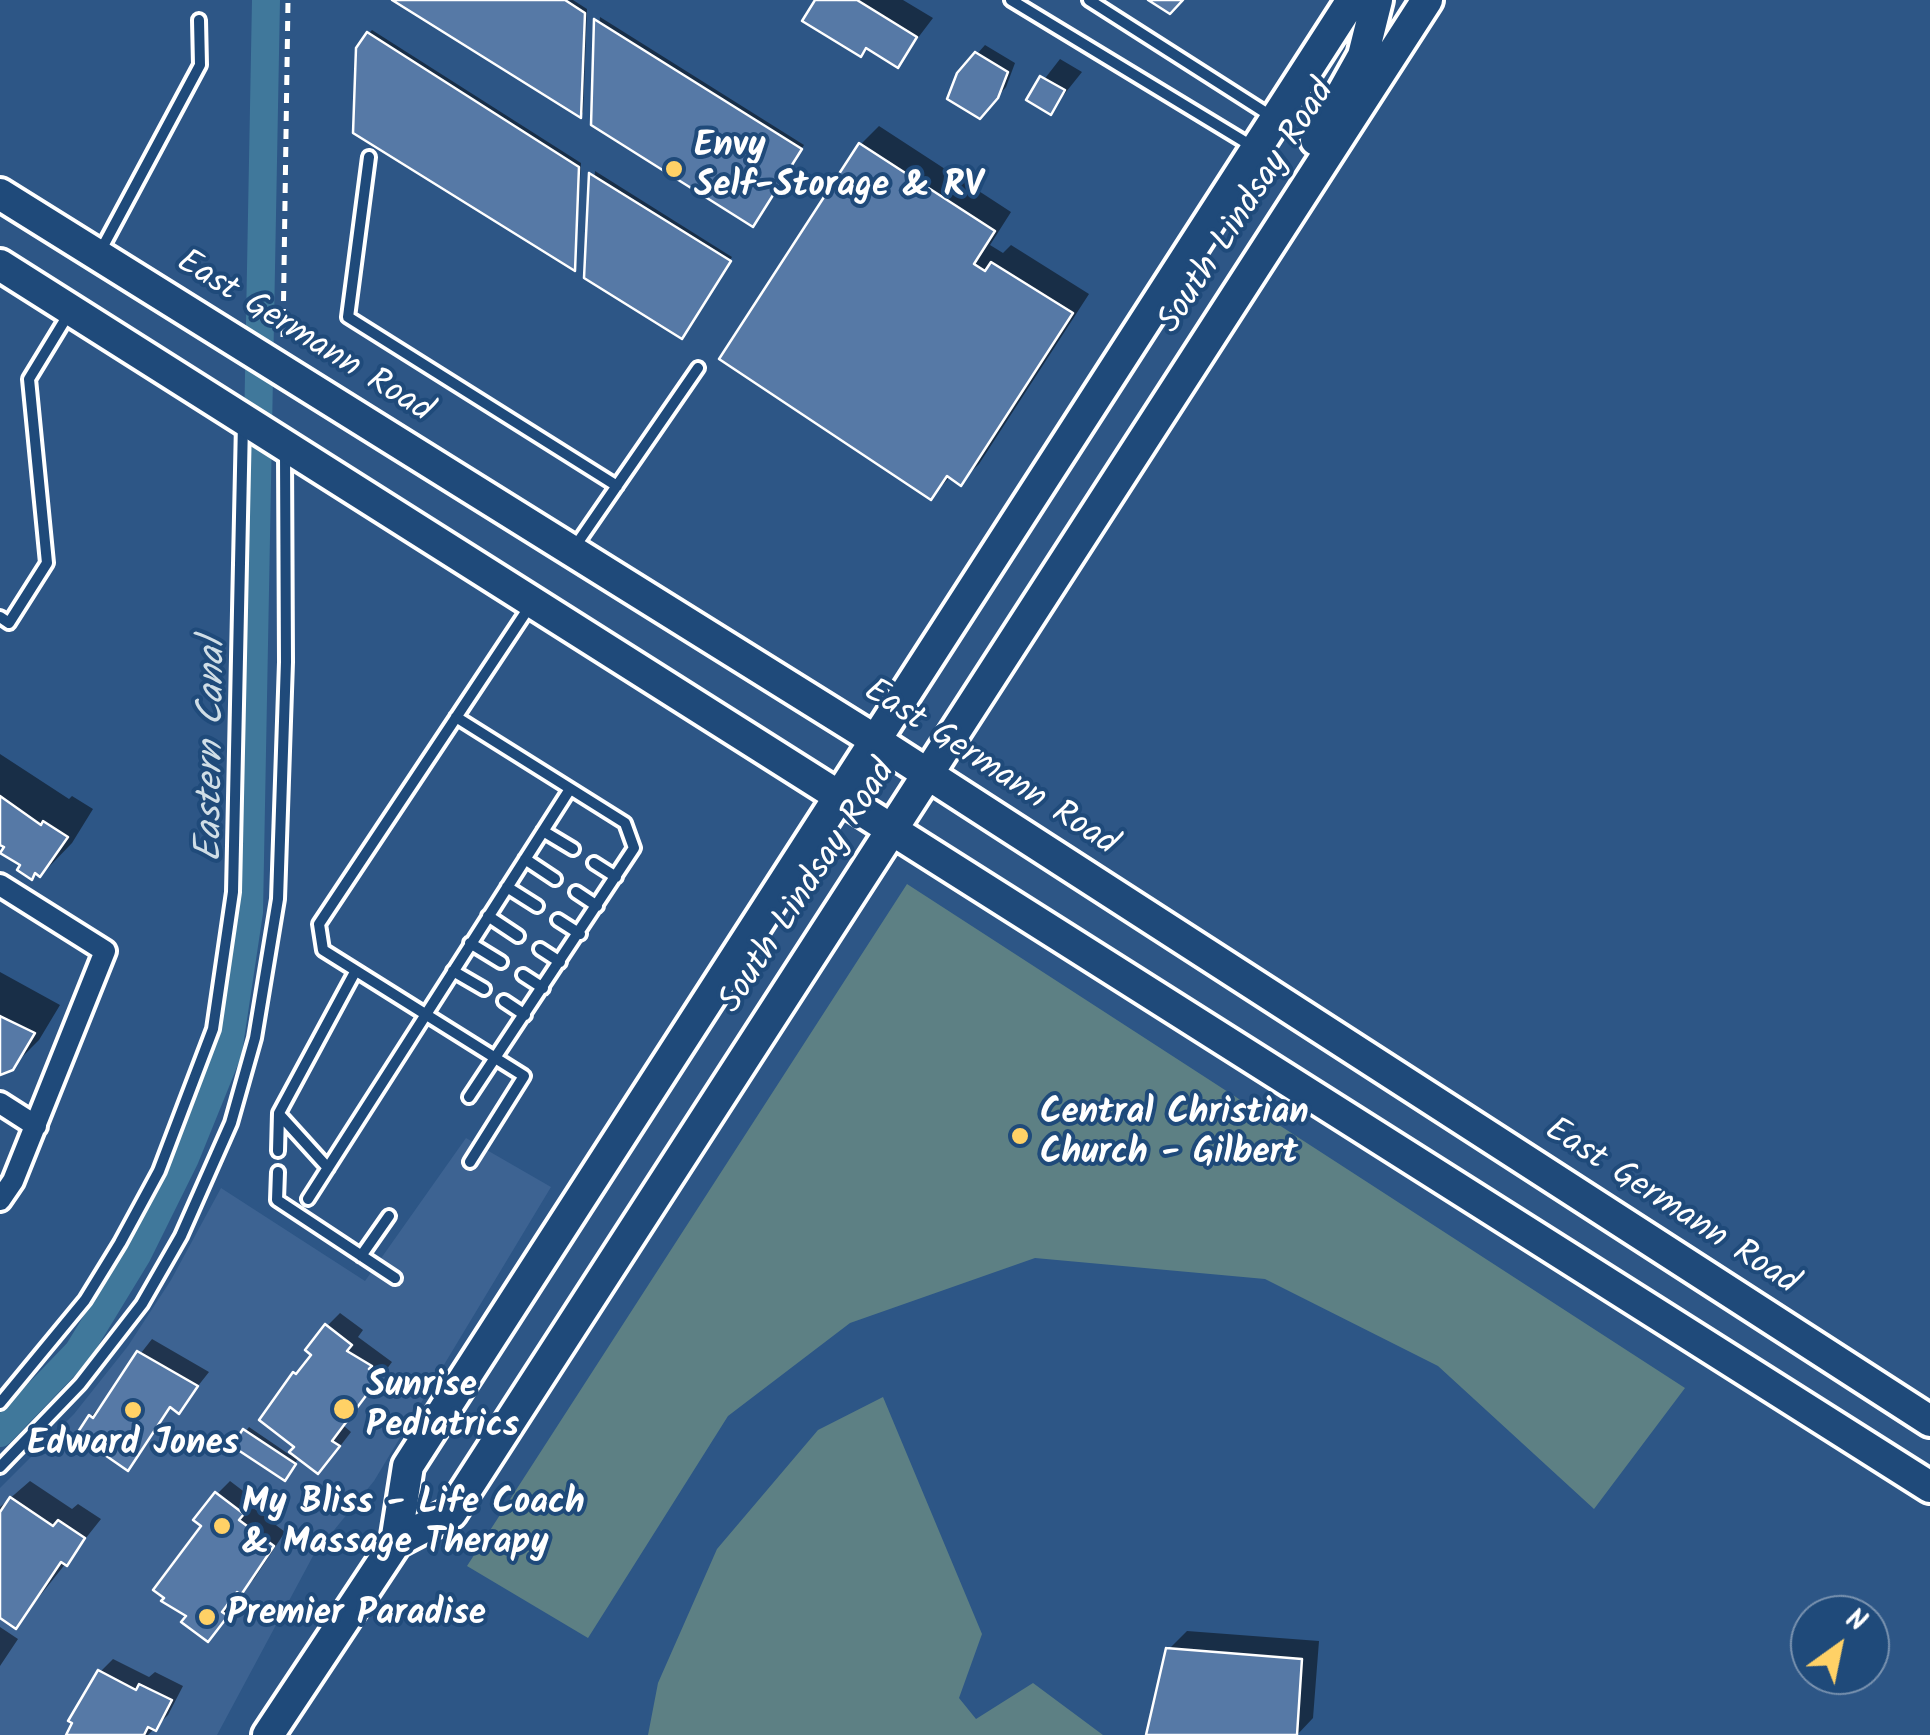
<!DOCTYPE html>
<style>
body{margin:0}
#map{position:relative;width:1930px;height:1735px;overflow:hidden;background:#2d5686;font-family:Kalam,sans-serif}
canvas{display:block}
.north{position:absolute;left:1790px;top:1595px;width:100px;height:100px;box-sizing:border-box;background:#1f4a7a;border:2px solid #7992af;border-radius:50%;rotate:33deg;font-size:28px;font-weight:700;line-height:40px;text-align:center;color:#fff}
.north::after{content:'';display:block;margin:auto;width:35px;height:45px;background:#ffd166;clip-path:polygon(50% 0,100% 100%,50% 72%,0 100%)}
</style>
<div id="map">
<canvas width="1930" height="1735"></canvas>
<div class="north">N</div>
</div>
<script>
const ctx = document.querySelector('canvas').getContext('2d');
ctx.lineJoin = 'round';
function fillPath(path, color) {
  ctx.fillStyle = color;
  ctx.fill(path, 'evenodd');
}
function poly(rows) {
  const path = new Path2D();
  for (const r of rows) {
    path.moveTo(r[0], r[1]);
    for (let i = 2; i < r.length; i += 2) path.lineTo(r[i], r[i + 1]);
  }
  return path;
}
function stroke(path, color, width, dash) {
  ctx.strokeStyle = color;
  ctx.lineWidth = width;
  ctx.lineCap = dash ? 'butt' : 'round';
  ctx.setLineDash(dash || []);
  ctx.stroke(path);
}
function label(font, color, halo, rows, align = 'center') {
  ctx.font = font + ' Kalam,sans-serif';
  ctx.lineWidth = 8;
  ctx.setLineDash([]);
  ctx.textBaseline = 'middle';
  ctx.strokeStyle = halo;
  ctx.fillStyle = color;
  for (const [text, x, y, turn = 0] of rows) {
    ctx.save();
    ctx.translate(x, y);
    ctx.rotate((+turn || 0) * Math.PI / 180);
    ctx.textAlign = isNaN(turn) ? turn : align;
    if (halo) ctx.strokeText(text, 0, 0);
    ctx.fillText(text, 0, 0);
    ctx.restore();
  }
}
const built = poly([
 [466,1138,551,1187,374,1481,313,1556,217,1735,0,1735,0,1488,74,1414,128,1346,171,1280,221,1188,365,1281]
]);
const green = poly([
 [907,884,1685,1388,1594,1509,1438,1366,1265,1279,1035,1258,850,1323,728,1416,588,1638,467,1566],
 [883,1397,982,1634,959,1698,976,1719,1033,1683,1103,1735,648,1735,658,1683,717,1549,818,1430]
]);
const shadow = poly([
 [397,0,573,0,587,9,583,112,580,115],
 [818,0,903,0,933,18,898,64,868,46,861,54],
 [600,17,804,145,756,221,593,124],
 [372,30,581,163,575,268,369,33],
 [985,45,1015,63,1006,87,988,108,977,54],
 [1060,59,1082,72,1050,112,1029,99],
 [879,126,1011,212,990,245,1003,253,1011,245,1089,294,979,464,961,482,951,476,931,497,723,358,861,144],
 [595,171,732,257,685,332,587,277],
 [0,754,69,799,72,796,93,809,72,843,45,871,23,864,0,842],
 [0,972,60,1005,39,1040,12,1067,0,1072],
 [340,1313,363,1330,358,1337,392,1362,344,1426,351,1432,331,1458,318,1471,299,1457,288,1474,235,1445,249,1427,290,1455,297,1446,295,1373,309,1361,327,1326],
 [152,1339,209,1372,179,1410,172,1406,128,1467,91,1417],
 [30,1481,72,1509,78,1504,101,1519,16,1626,0,1615,0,1507],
 [230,1481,255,1500,251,1506,285,1532,254,1579,233,1598,239,1602,208,1639,190,1615,204,1525,217,1494],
 [0,1627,18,1639,0,1666],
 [1187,1631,1319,1641,1313,1718,1297,1735,1148,1735,1169,1649],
 [113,1659,149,1677,155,1672,183,1686,168,1715,148,1735,65,1735,100,1672]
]);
const canal = poly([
 [0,1433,78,1352,137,1255,185,1158,228,1052,249,912,266,0]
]);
const building = poly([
 [392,0,565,0,585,13,581,118,392,0],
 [815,0,857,0,917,37,898,68,866,48,861,57,802,21,815,0],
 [1148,0,1183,0,1170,14,1148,0],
 [594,19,802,149,753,227,591,125,594,19],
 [367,32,579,167,575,271,353,133,356,48,367,32],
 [975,52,1008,72,998,98,980,119,947,99,957,73,975,52],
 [1040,76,1065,90,1051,115,1026,100,1040,76],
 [859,143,995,231,974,264,985,271,991,262,1073,313,961,486,947,476,931,500,719,359,859,143],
 [589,173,731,261,682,339,584,278,589,173],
 [0,796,41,825,43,821,68,837,40,877,35,873,32,880,17,870,20,865,0,853,4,847,0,845,0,796],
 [0,1016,35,1033,13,1070,0,1075,0,1016],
 [325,1324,352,1345,347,1351,372,1366,369,1369,380,1377,332,1441,340,1446,318,1474,289,1452,294,1447,259,1420,293,1372,296,1374,311,1355,305,1350,325,1324],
 [137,1351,198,1386,179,1414,170,1407,128,1471,76,1435,89,1415,93,1418,137,1351],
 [243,1429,296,1464,285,1481,232,1446,243,1429],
 [215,1492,244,1514,239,1520,274,1546,241,1595,237,1592,222,1612,228,1616,208,1642,181,1622,186,1616,161,1601,164,1598,153,1590,201,1526,193,1520,215,1492],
 [10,1497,53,1526,58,1520,85,1538,67,1566,61,1562,16,1629,0,1618,0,1512,10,1497],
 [1166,1648,1302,1659,1297,1735,1146,1735,1166,1648],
 [98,1670,136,1690,139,1684,172,1700,156,1731,148,1727,144,1735,66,1735,72,1723,68,1721,98,1670]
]);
const path = poly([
 [283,337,288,0]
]);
const service = poly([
 [1011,0,1255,148],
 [1089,0,1274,118],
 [369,157,348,317,617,486],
 [101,250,200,65,199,20],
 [574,548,698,368],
 [0,617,9,623,47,563,29,379,68,315],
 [456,717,625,823,634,848,469,1097],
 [543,831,573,849],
 [525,859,555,879],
 [594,863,616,877],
 [507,887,537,906],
 [576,892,597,906],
 [488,916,518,936],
 [558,920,580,934],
 [470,943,501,962],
 [540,949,560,962],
 [453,971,484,989],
 [523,975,543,988],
 [504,1001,525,1015],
 [279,1114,328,1168],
 [278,1151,279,1113,355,972],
 [470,1162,524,1076,323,950,319,924,530,606],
 [278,1172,277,1200,395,1278],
 [308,1199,570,789],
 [361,1256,389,1216],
 [0,1403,85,1300,120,1243,159,1171,213,1029,233,892,243,423],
 [0,1467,80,1384,142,1304,181,1236,231,1123,255,1038,278,899,286,662,285,454]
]);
const minor = poly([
 [0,885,105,951,13,1181,0,1200],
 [0,1103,36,1126]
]);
const secondary = poly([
 [1316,140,1363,56,1377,0],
 [0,194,875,740,1930,1421],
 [0,265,1930,1487],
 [396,1542,451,1513,1427,0],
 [268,1735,396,1542,408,1466,1352,0]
]);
const markers = [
 [674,169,10,"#ffd166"],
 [1020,1136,10,"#ffd166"],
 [344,1409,12,"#ffd166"],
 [133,1410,10,"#ffd166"],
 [222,1526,10,"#ffd166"],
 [207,1617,10,"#ffd166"]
];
const poiNames = [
 ["Envy",694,149],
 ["Self-Storage & RV",694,189],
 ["Central Christian",1040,1116],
 ["Church - Gilbert",1040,1156],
 ["Sunrise",366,1389],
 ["Pediatrics",366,1429],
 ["Edward Jones",133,1447,"center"],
 ["My Bliss - Life Coach",242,1506],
 ["& Massage Therapy",242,1546],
 ["Premier Paradise",227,1617]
];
const streetNames = [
 ["South Lindsay Road",1249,208,-57],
 ["East Germann Road",303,339,32],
 ["East Germann Road",989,770,33],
 ["South Lindsay Road",810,888,-57],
 ["East Germann Road",1670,1209,33]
];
const waterNames = [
 ["Eastern Canal",215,750,-89]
];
fillPath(built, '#3d6392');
fillPath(green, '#5d8084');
fillPath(shadow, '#0007');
stroke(canal, '#40789b', 28);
fillPath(building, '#5679a6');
stroke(building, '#fff', 2.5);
stroke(service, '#fff', 18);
stroke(minor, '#fff', 28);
stroke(secondary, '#fff', 38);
stroke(path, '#fff', 5, [10, 8]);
stroke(service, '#1f4a7a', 10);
stroke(minor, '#1f4a7a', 20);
stroke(secondary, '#1f4a7a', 30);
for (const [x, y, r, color] of markers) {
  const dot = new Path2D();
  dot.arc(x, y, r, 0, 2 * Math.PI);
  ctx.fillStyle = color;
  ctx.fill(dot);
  stroke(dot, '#1f4a7a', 4);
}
label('bold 35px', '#fff', '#1f4a7a', poiNames, 'left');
label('35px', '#fff', '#1f4a7a', streetNames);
label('italic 38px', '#cfdde6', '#1f4a7a', waterNames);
</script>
